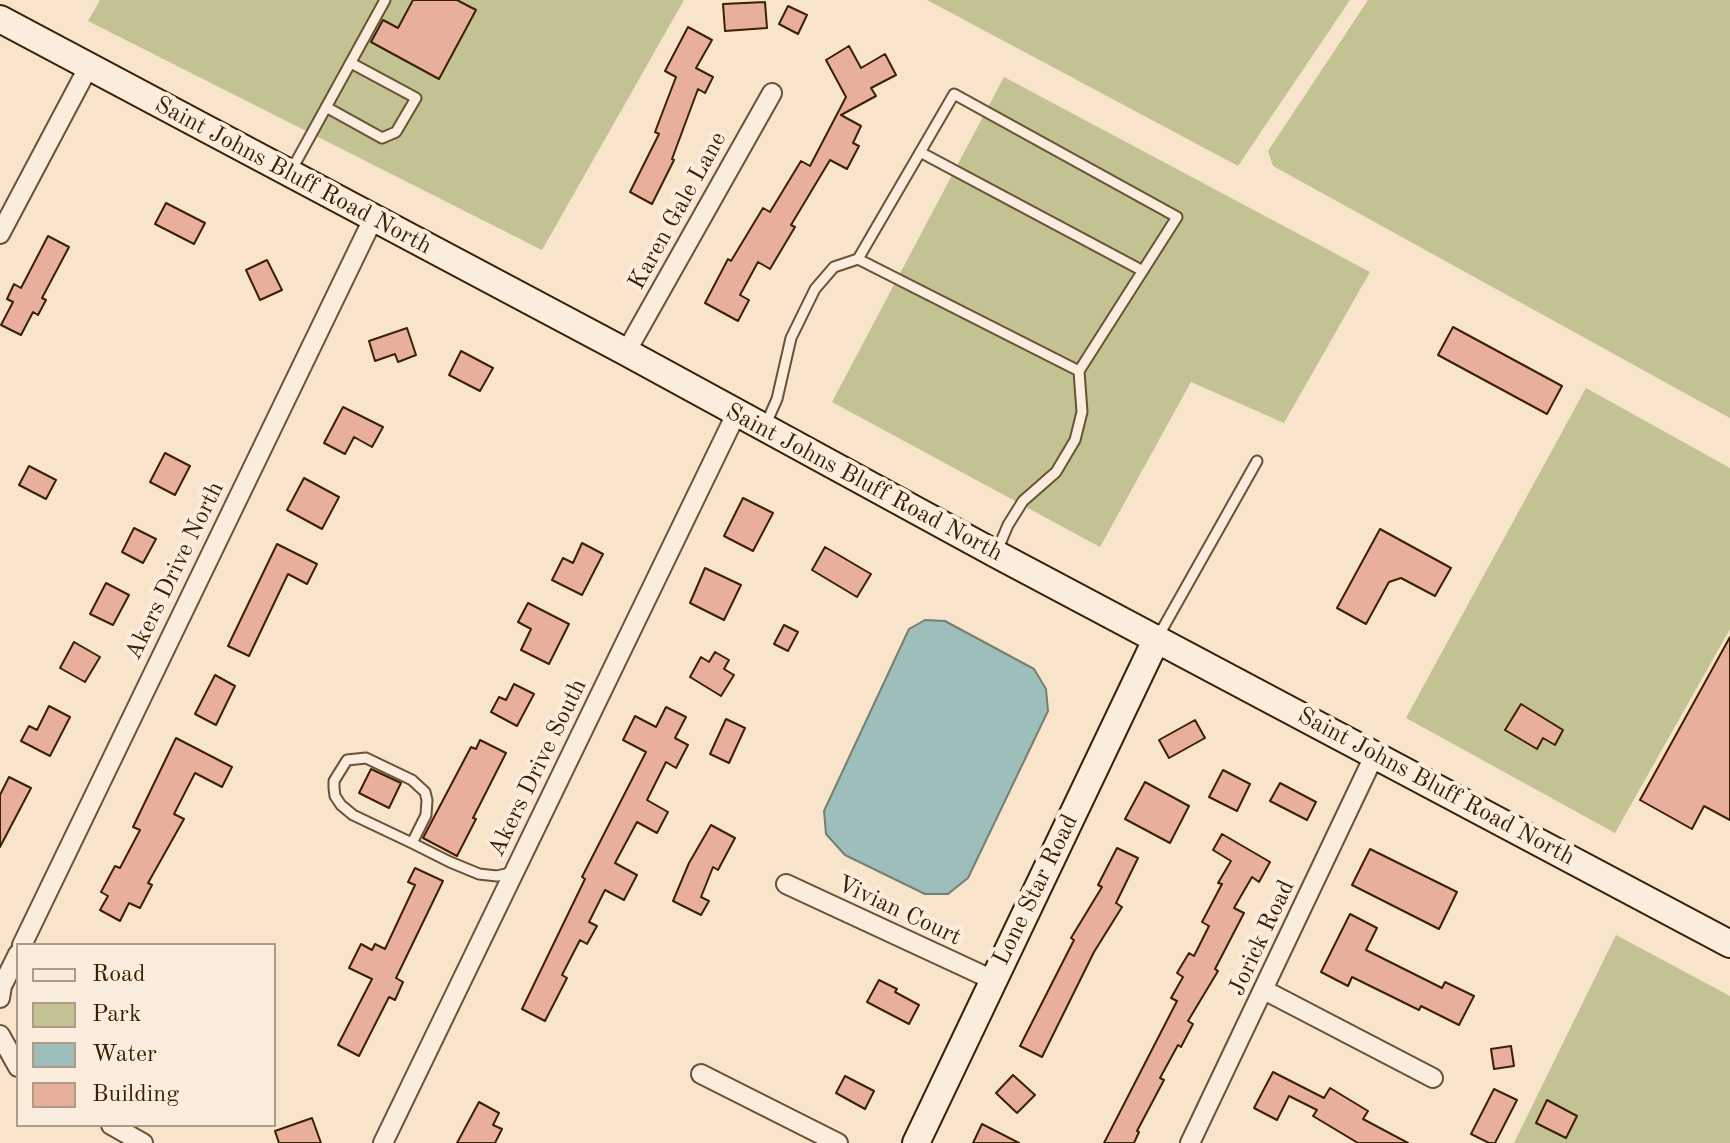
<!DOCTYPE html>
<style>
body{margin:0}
#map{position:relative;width:1730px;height:1143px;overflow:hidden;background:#f7e4cb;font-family:"Old Standard TT",serif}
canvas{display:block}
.legend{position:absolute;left:16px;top:943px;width:260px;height:184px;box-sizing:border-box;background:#faeddd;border:2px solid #ae9b85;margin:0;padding:10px 14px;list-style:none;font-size:24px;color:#3b2101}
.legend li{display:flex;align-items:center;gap:16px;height:40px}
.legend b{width:40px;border:2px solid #ae9b85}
</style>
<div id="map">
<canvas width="1730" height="1143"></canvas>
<ul class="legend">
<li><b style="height:10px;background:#faeddd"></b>Road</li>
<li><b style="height:22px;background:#c3c293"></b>Park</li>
<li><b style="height:22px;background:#9dbeba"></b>Water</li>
<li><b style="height:22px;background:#e9af9d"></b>Building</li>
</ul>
</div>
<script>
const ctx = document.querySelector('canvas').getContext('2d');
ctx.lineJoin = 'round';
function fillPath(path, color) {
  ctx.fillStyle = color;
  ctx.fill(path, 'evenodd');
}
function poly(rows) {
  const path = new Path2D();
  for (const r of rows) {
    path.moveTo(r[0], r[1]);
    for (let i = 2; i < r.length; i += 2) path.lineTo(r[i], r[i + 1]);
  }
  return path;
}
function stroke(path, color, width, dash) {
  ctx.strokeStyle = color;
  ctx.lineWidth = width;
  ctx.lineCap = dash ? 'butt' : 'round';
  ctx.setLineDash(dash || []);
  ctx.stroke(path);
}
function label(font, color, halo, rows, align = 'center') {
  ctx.font = font + ' "Old Standard TT",serif';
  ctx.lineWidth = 8;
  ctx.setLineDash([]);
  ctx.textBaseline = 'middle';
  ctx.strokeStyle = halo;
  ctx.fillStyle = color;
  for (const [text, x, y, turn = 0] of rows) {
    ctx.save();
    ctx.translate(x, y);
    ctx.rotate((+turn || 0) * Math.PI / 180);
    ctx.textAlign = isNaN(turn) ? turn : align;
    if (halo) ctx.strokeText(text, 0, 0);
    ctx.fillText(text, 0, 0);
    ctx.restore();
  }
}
const green = poly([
 [100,0,684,0,542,250,88,21],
 [927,0,1350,0,1238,166],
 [1368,0,1730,0,1730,418,1273,166,1268,151],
 [1004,77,1370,272,1284,423,1191,382,1100,547,832,402],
 [1586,388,1730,468,1730,629,1615,833,1406,718],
 [1616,935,1730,996,1730,1143,1514,1143]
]);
const water = poly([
 [925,620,945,621,1034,669,1046,689,1048,711,968,878,948,894,925,894,845,855,826,834,824,811,909,629,925,620]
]);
const building = poly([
 [413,0,457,0,476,10,439,79,371,42,383,20,398,28,413,0],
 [765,2,767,28,725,31,723,4,765,2],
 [788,6,807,15,798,34,779,24,788,6],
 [688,27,712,40,696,68,713,77,705,93,698,89,672,159,674,160,652,204,630,192,659,134,655,132,676,77,665,71,688,27],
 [849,46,861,68,885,54,896,75,871,88,876,96,841,115,861,126,853,143,859,146,847,169,830,160,791,225,795,227,770,269,758,262,740,295,749,300,738,321,705,303,728,259,731,261,763,208,770,212,801,161,810,166,846,97,826,60,849,46],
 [166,203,205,223,194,244,155,224,166,203],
 [48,236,69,247,42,298,46,300,38,315,33,312,21,335,1,325,13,302,7,299,14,284,21,288,48,236],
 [267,260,282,290,260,300,246,270,267,260],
 [1453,327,1562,386,1547,414,1438,355,1453,327],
 [407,328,416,355,398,362,395,354,375,361,369,341,407,328],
 [461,351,493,368,480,391,449,375,461,351],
 [343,407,383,427,372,447,354,437,345,454,324,443,343,407],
 [165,453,190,466,175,495,150,482,165,453],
 [29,466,56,480,46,499,19,485,29,466],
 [304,478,339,497,322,529,287,510,304,478],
 [743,498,773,513,753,551,724,536,743,498],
 [134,528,156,539,143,563,122,552,134,528],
 [1380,529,1451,568,1435,596,1401,578,1389,582,1366,624,1337,608,1380,529],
 [582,543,603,554,582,595,552,580,563,558,573,563,582,543],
 [277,544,317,564,307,584,288,574,249,656,228,646,277,544],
 [825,547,871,574,857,597,812,570,825,547],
 [705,568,741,585,724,620,690,603,705,568],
 [106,583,129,595,113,625,90,614,106,583],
 [528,603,569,624,549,664,521,650,531,629,518,622,528,603],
 [784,625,798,632,788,651,774,644,784,625],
 [1730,637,1730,820,1704,806,1692,829,1640,800,1730,637],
 [74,642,100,657,85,682,60,668,74,642],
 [715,652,729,660,724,669,734,675,721,696,690,677,701,657,709,662,715,652],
 [215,675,235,686,216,725,195,714,215,675],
 [514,684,534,694,517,726,491,712,499,697,506,700,514,684],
 [1521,704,1563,730,1555,745,1543,738,1537,749,1505,730,1521,704],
 [49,706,70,717,50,756,21,741,29,726,37,730,49,706],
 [666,707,686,717,675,738,688,745,676,768,666,762,647,800,668,812,657,833,637,822,615,863,637,875,624,900,605,890,589,922,597,926,587,944,580,940,562,975,567,978,545,1021,522,1009,585,879,582,877,646,752,623,740,635,716,656,727,666,707],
 [726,719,745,728,729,763,710,754,726,719],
 [1195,720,1205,738,1169,758,1159,740,1195,720],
 [176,738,232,767,222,787,195,773,174,814,184,819,148,883,152,885,140,908,129,903,120,921,100,910,108,896,101,892,115,866,120,868,140,830,133,827,176,738],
 [480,740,506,753,473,818,476,819,457,856,423,838,471,747,476,749,480,740],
 [371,769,401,783,389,808,359,793,371,769],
 [1223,770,1250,784,1237,811,1209,797,1223,770],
 [9,777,31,788,0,847,0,795,9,777],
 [1145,782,1189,806,1170,843,1125,819,1145,782],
 [1280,783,1316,802,1307,820,1270,801,1280,783],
 [711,825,735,838,718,870,713,867,701,897,709,901,701,915,673,901,689,863,711,825],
 [1222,834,1270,862,1259,882,1252,877,1234,908,1244,913,1215,969,1218,971,1188,1021,1193,1024,1181,1047,1178,1045,1160,1078,1164,1080,1137,1131,1139,1132,1134,1143,1104,1143,1177,1001,1171,998,1183,977,1177,973,1189,953,1194,956,1209,926,1202,922,1222,884,1218,883,1231,861,1213,850,1222,834],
 [1117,848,1138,858,1116,903,1122,907,1094,952,1042,1057,1020,1046,1074,940,1071,938,1102,887,1098,885,1117,848],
 [1370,849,1457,892,1439,929,1352,885,1370,849],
 [415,868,443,881,396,978,403,982,395,1000,389,997,359,1056,338,1045,372,979,349,968,361,944,372,950,375,944,385,949,415,885,408,882,415,868],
 [1350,914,1377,928,1366,950,1442,988,1445,982,1474,996,1459,1025,1421,1006,1419,1010,1352,977,1348,986,1321,972,1350,914],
 [879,980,897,989,895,992,919,1005,909,1024,867,1002,879,980],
 [1511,1046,1514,1066,1494,1069,1491,1049,1511,1046],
 [1273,1072,1324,1098,1330,1088,1368,1111,1363,1119,1408,1143,1358,1143,1313,1116,1317,1110,1289,1096,1277,1120,1254,1108,1273,1072],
 [1013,1075,1035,1095,1017,1113,996,1093,1013,1075],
 [845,1076,874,1091,865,1109,836,1093,845,1076],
 [1494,1089,1517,1100,1495,1143,1489,1143,1471,1134,1494,1089],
 [1547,1100,1577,1116,1566,1138,1536,1123,1547,1100],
 [479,1102,499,1113,493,1125,502,1129,495,1143,457,1143,479,1102],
 [312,1118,321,1143,279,1143,275,1131,312,1118],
 [982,1124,1019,1143,973,1143,982,1124]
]);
const lane = poly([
 [326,107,382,138,396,132,416,98,351,63],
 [920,152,1143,271],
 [291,171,385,0],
 [858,259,954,94,1177,217,1079,371,1082,412,1075,440,1056,472,1023,501,1008,525,997,551],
 [765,426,777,399,791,338,815,289,834,267,858,259,1079,371],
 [1159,635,1257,461],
 [412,843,426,815,427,800,425,792,412,780,366,758,347,760,334,781,334,788,335,796,341,805,353,815,412,843,450,862,479,874,497,876,514,872]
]);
const street = poly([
 [0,234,89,66],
 [626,352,772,93],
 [786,884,993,980],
 [22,945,373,219],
 [1264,990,1433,1078],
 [0,998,2,986,18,954],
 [0,1035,18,1067],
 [701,1074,838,1143],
 [111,1125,143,1143],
 [383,1143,736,414],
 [1190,1143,1375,754]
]);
const secondary = poly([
 [0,19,626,352,996,554,1730,944],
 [916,1143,1157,638]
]);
const streetNames = [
 ["Saint Johns Bluff Road North",293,176,28],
 ["Karen Gale Lane",678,211,-61],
 ["Saint Johns Bluff Road North",864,483,28],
 ["Akers Drive North",175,571,-64],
 ["Akers Drive South",538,768,-64],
 ["Saint Johns Bluff Road North",1436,787,28],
 ["Lone Star Road",1036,890,-64],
 ["Vivian Court",899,911,25],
 ["Jorick Road",1262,938,-65]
];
fillPath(green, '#c3c293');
fillPath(water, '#9dbeba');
stroke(water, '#767f70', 2);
fillPath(building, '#e9af9d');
stroke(building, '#3b2101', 2);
stroke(lane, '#6a5234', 13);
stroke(street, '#6a5234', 22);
stroke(secondary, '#3b2101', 30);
stroke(lane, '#faeddd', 9);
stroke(street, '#faeddd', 18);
stroke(secondary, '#faeddd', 26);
label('24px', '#3b2101', '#faeddd', streetNames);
</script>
